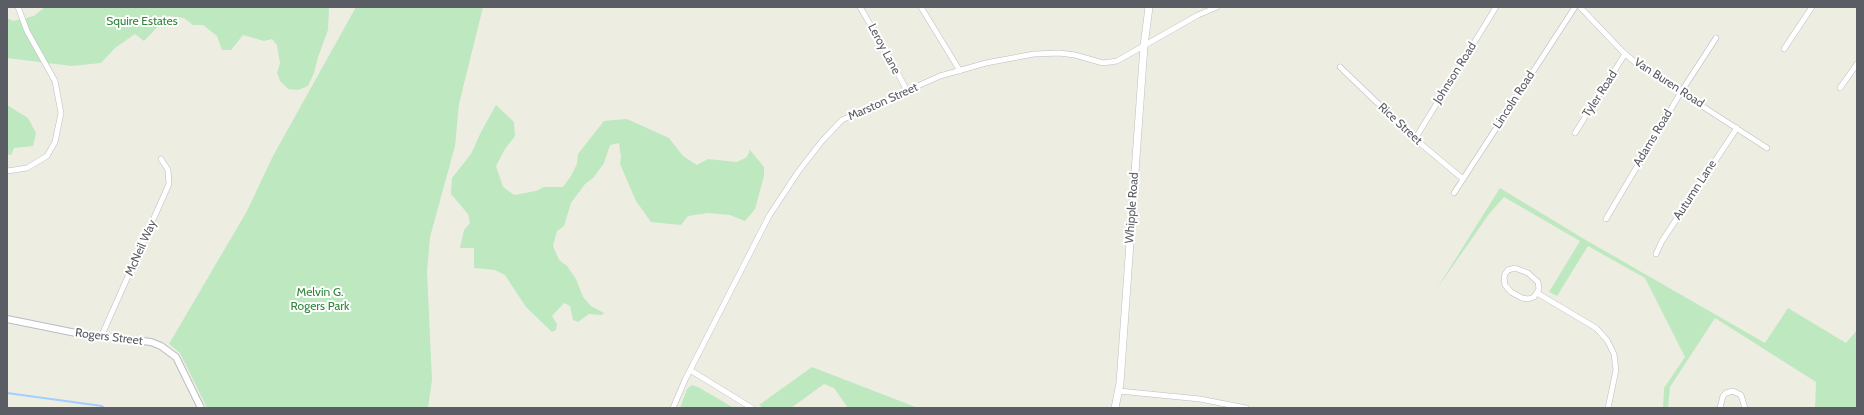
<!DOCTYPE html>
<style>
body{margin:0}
#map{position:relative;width:1864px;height:415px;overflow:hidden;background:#eeede2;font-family:Cabin,sans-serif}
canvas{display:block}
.frame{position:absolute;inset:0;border:8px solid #5a5e64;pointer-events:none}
</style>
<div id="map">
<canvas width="1864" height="415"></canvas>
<div class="frame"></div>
</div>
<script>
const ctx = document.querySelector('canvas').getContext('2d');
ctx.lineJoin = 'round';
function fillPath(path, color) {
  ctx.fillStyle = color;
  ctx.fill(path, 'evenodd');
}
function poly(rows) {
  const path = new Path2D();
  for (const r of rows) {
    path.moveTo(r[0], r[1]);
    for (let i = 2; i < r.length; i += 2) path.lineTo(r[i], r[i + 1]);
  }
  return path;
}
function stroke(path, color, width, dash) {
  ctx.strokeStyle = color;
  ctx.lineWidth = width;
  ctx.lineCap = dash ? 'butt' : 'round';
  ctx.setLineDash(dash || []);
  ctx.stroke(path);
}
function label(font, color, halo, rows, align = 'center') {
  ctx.font = font + ' Cabin,sans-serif';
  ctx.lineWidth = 4;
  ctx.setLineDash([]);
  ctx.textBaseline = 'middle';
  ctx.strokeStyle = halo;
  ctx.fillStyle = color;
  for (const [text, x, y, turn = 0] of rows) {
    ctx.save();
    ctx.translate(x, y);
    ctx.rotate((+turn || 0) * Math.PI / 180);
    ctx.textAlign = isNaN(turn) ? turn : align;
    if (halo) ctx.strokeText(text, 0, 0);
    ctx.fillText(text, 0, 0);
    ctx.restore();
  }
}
const green = poly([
 [45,7,329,7,328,30,318,57,314,73,308,86,298,90,288,89,280,81,277,73,280,63,277,45,272,39,264,41,243,35,231,50,222,50,217,36,203,25,193,25,184,18,168,16,144,41,135,34,115,48,101,63,72,66,7,58,7,18,13,21,34,16],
 [356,7,483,7,459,104,455,146,430,237,427,272,432,380,428,408,207,408,180,353,169,344,247,211,273,156],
 [7,105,28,118,36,133,33,146,14,148,11,155,7,154],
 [496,105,514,122,515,136,505,149,496,166,503,187,514,195,536,191,544,187,563,187,571,176,577,164,578,154,604,121,627,119,669,138,683,156,697,165,708,159,737,162,747,157,750,150,764,167,764,176,755,209,745,221,730,215,708,213,688,216,681,225,651,222,636,201,620,164,621,157,619,143,610,145,604,163,594,177,585,184,571,203,564,226,557,231,553,246,559,260,567,266,576,279,583,297,591,306,604,313,602,315,589,314,578,322,573,320,570,306,564,303,552,316,557,324,556,330,552,332,526,307,505,275,495,270,474,268,474,248,460,248,464,230,470,223,468,214,451,194,452,178,471,154,481,132],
 [1500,188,1584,239,1765,343,1788,308,1846,343,1857,330,1857,408,1815,408,1816,382,1715,318,1670,387,1668,408,1663,408,1664,388,1685,357,1645,278,1588,246,1557,296,1549,292,1580,241,1504,197,1489,214,1436,290],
 [812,367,918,408,848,408,834,388,824,384,791,408,764,408,759,405],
 [692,385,698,387,734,408,680,408,687,389]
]);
const stream = poly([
 [7,393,102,406,104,408]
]);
const minor = poly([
 [860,7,890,58,907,91],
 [921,7,960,71],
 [1580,7,1622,51,1637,64,1767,148],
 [1784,49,1812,7],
 [1340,67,1415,139,1463,179],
 [1840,88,1857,64],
 [1575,133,1625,54],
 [1415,139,1496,7],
 [7,171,27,168,47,156,55,142,61,113,55,81,27,31,18,7],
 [1454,193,1575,7],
 [1606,219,1681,92,1716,38],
 [1656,254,1662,241,1737,128],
 [1515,268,1528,273,1538,282,1539,289,1534,297,1528,299,1522,298,1511,292,1505,285,1504,278,1505,274,1508,270,1515,268],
 [1537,293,1596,328,1607,340,1614,354,1616,370,1608,408],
 [101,337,169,184,168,170,161,159],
 [690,370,752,408],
 [1119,391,1200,399,1246,408],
 [673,408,685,380,769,216,798,172,822,141,842,120,940,76,986,63,1034,54,1059,53,1075,55,1103,63,1117,61,1198,15,1217,7],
 [1720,408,1723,396,1726,393,1733,391,1741,395,1745,408]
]);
const tertiary = poly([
 [7,319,81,334,151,342,161,346,176,357,201,408]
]);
const secondary = poly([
 [1115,408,1120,383,1144,46,1149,7]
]);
const parkNames = [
 ["Squire Estates",142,21],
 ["Melvin G.",320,292],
 ["Rogers Park",320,306]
];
const streetNames = [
 ["Leroy Lane",884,49,62],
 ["Johnson Road",1455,73,-58],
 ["Van Buren Road",1669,83,33],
 ["Tyler Road",1600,94,-57],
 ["Lincoln Road",1514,100,-57],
 ["Marston Street",883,102,-24],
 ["Rice Street",1400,124,43],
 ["Adams Road",1653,138,-59],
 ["Autumn Lane",1695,190,-57],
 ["Whipple Road",1132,208,-86],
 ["McNeil Way",141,248,-66],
 ["Rogers Street",109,337,7]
];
fillPath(green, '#bde8c0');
stroke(stream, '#a1cfff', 2);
stroke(minor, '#babcc2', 6);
stroke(tertiary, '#babcc2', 8);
stroke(secondary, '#bbbec5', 8);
stroke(minor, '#fff', 5);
stroke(tertiary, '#fff', 6);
stroke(secondary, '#fff', 7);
label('12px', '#2f873a', '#fff', parkNames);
label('12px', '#5a5e64', '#fff', streetNames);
</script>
